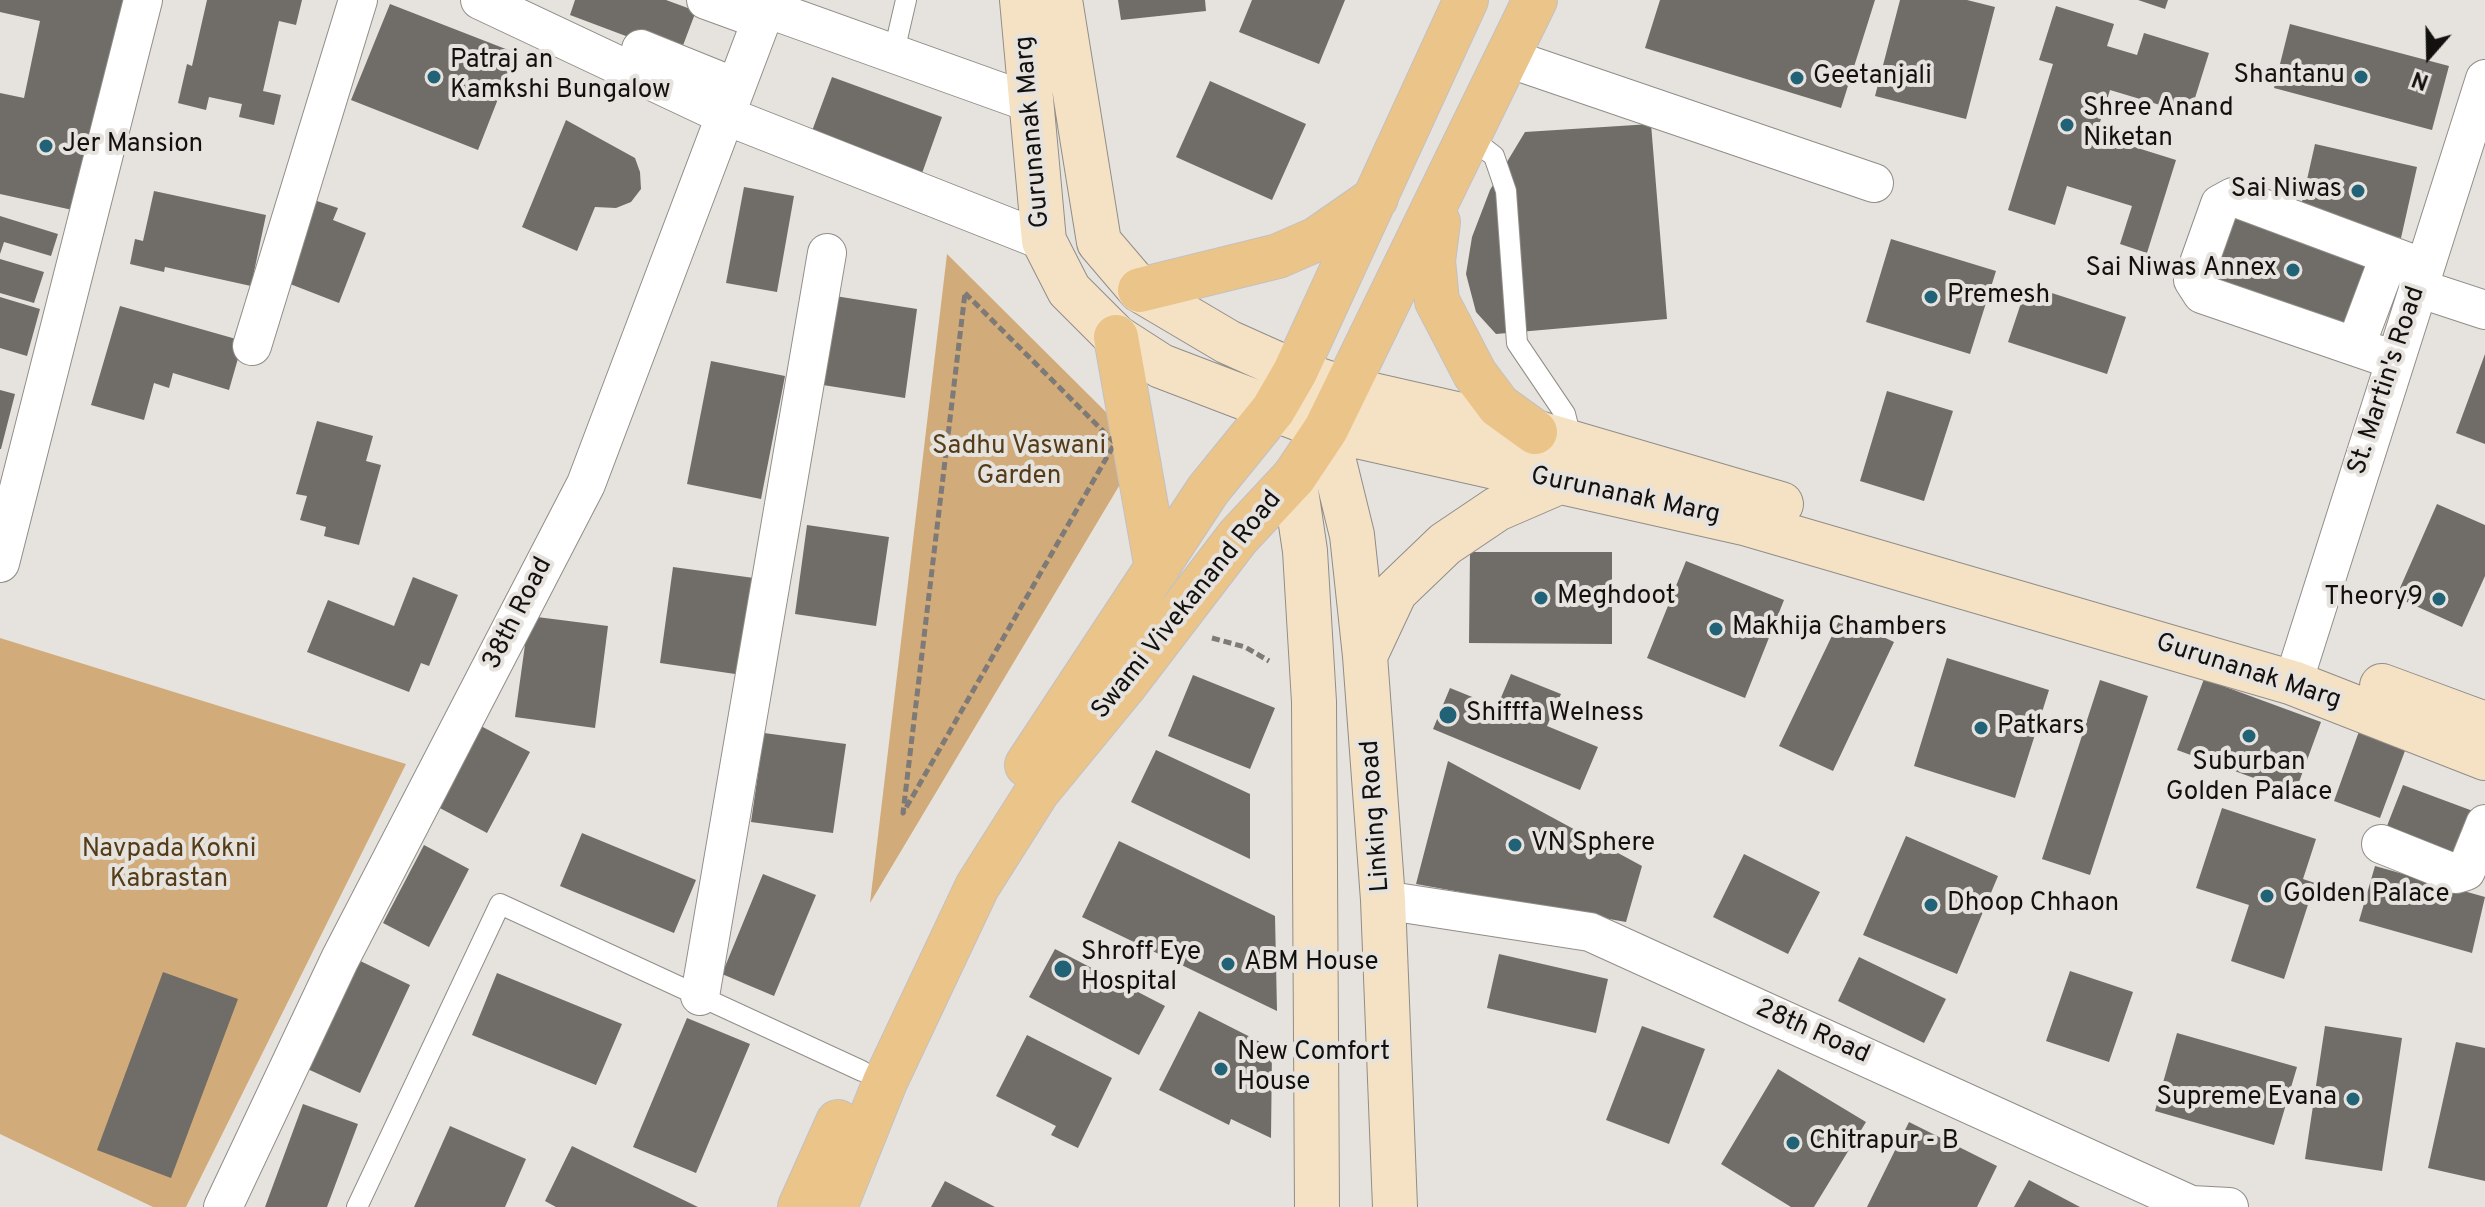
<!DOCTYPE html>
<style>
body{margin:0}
#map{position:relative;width:2485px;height:1207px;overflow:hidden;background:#e6e2dd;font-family:Overpass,sans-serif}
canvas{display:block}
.north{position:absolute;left:2389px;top:16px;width:80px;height:80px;-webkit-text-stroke:6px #e6e2dd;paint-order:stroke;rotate:200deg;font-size:22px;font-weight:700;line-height:32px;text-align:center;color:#131110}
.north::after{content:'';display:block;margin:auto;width:28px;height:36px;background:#131110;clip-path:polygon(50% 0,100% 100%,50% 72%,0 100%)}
</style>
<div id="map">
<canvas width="2485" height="1207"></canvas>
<div class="north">N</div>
</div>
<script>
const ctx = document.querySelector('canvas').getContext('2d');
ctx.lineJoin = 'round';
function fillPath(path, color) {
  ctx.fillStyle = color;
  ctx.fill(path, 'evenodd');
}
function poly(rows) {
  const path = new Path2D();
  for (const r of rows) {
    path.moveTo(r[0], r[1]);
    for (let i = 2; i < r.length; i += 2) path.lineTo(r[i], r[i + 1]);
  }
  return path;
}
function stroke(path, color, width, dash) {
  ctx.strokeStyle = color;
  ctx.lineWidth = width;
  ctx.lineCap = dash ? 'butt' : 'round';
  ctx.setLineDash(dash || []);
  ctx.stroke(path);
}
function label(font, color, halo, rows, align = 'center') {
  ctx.font = font + ' Overpass,sans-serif';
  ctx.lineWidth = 8;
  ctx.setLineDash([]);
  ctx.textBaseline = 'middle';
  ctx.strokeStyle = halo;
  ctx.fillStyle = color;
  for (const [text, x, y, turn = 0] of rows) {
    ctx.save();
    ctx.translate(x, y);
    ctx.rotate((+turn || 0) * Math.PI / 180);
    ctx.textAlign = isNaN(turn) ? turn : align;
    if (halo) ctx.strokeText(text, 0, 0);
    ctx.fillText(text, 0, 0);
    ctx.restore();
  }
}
const green = poly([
 [947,254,1117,423,1122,481,870,903],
 [0,638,406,764,186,1207,153,1207,0,1134]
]);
const building = poly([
 [0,0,123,0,77,211,0,194,0,93,24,98,40,21,0,12],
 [207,0,302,0,296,25,279,21,263,91,281,95,274,125,239,117,242,104,209,97,206,110,178,103,187,64,192,66],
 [575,0,666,0,696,11,679,56,570,15],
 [1118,0,1205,0,1206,11,1121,20],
 [1252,0,1345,0,1319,64,1239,32],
 [1660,0,1875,0,1841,108,1645,48],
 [1900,0,1967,0,1995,7,1966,119,1875,96],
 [2138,0,2168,0,2165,9],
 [390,4,516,53,478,150,351,100],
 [2056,6,2114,24,2107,46,2137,55,2144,33,2209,53,2190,114,2110,90,2096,135,2176,160,2147,253,2120,244,2132,206,2067,186,2055,225,2008,210,2053,64,2039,60],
 [2290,24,2449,66,2432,130,2274,88],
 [832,77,942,117,920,179,809,139],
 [1210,81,1306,124,1272,200,1176,157],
 [566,120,635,158,640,172,641,189,631,202,616,208,595,207,577,251,522,227],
 [1651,124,1667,319,1496,334,1476,312,1466,274,1472,237,1490,190,1525,132],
 [2315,144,2417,167,2401,238,2299,215],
 [744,187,794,196,777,292,726,283],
 [154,191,266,215,251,286,165,267,164,272,130,264,135,239,143,241],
 [317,201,338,208,333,220,366,233,339,303,285,282],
 [2236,207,2378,260,2351,333,2209,279],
 [0,216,58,234,51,256,4,242,0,254],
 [1891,239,1996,271,1970,354,1866,322],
 [0,259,44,272,34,303,0,293],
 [2027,285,2126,317,2107,374,2008,342],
 [835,296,917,309,905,398,823,385],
 [0,297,40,309,27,356,0,348],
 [120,306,243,341,229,390,173,373,169,388,154,383,144,420,91,405],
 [2485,354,2485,444,2456,433],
 [711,361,785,376,761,499,687,484],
 [0,390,15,394,1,449,0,449],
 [1887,391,1953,411,1924,501,1860,481],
 [317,421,373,436,366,461,381,465,359,545,324,536,326,527,300,520,307,496,296,494],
 [2437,504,2485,525,2485,576,2462,627,2396,597],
 [807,525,889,537,876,626,795,614],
 [1470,552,1612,552,1612,644,1469,643],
 [1686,561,1784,600,1745,698,1647,658],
 [673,567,754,578,742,675,660,663],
 [413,577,458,595,429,666,421,663,409,692,307,652,328,600,394,626],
 [529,616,608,626,595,728,515,717],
 [1841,617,1894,642,1833,771,1779,746],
 [1947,658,2049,690,2015,798,1914,766],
 [1511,674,1561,694,1547,726,1598,747,1580,790,1433,729,1450,688,1497,707],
 [1193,675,1275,708,1250,769,1168,736],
 [2204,679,2321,722,2295,793,2177,750],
 [2100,680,2148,696,2090,875,2042,859],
 [2362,723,2409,740,2380,818,2334,801],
 [479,725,530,752,487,833,436,806],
 [764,733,846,744,833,833,751,822],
 [1156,750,1250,794,1250,859,1131,802],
 [1448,761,1642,866,1626,922,1416,884],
 [2403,785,2481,814,2462,861,2385,831],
 [2222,808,2316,839,2303,879,2315,883,2284,979,2231,961,2249,905,2196,888],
 [582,833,696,880,674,933,560,886],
 [1906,836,1998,876,1957,974,1863,935],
 [1119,841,1275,916,1277,1011,1082,917],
 [424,845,469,869,429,947,383,923],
 [1744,854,1820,892,1788,954,1713,917],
 [2375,866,2485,897,2472,953,2359,921],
 [763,874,816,895,774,996,722,974],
 [1055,949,1165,1006,1139,1055,1029,997],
 [1499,954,1608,979,1596,1033,1487,1008],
 [352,957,410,985,360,1093,301,1066],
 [1859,957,1946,999,1924,1043,1838,1001],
 [2070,971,2133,992,2109,1062,2046,1041],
 [163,972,238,999,171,1178,97,1150],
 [497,973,622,1024,596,1085,472,1035],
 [1199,1011,1272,1048,1271,1138,1231,1119,1229,1125,1159,1090],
 [687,1018,750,1044,696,1173,633,1147],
 [1642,1026,1705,1049,1669,1144,1606,1120],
 [2325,1026,2402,1038,2382,1171,2305,1159],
 [2177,1033,2297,1067,2274,1145,2155,1111],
 [1027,1035,1112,1078,1078,1148,1051,1135,1056,1126,996,1096],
 [2456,1042,2485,1048,2485,1181,2428,1168],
 [1778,1069,1866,1122,1814,1207,1791,1207,1721,1164],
 [303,1104,358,1124,327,1207,265,1207],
 [1909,1122,1997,1166,1977,1207,1867,1207],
 [450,1126,526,1159,505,1207,414,1207],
 [572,1146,698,1207,556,1207,545,1201],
 [2029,1180,2080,1207,2014,1207],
 [945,1181,995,1207,931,1207]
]);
const path = poly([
 [965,293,1115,443,903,813,965,293],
 [1212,638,1245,647,1269,661]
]);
const lane = poly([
 [893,56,906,0],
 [1468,136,1494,156,1506,191,1517,343,1565,414,1572,442],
 [357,1207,500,904,862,1071]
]);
const street = poly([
 [480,0,724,115,1044,241],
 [706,0,761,20],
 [766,8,1031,103],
 [641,49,735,87],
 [1508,58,1874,183],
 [2418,288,2485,310],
 [2356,345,2389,257],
 [252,346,358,0],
 [2394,360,2202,294,2193,280,2220,204,2233,197,2424,268],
 [0,563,143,0],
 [2293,683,2485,79],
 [2381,844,2456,874,2466,871,2485,824],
 [1383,900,1590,932,2191,1205,2229,1207],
 [700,996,827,253],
 [223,1207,340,959,586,484,769,0]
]);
const secondary = poly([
 [1022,0,1044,241,1069,290,1116,337,1161,366,1326,429,1744,523,2293,683,2485,758],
 [1060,0,1099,242,1140,290,1228,342,1295,372,1346,389,1535,432,1781,504],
 [1326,429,1352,535,1365,656,1383,900,1395,1207],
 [1294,477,1305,551,1314,702,1317,1207],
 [1365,656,1395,592,1445,544,1497,509,1557,483],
 [2382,686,2485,724]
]);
const primary = poly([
 [1438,222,1433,261,1437,301,1475,374,1499,406,1535,432],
 [1140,290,1278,256,1317,239,1376,198],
 [1116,337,1157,569],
 [1027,765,1208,490,1273,410,1295,372,1466,0],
 [800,1207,838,1122],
 [835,1207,885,1082,977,887,1037,792,1124,686,1238,537,1294,477,1326,429,1535,0]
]);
const markers = [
 [434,77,8,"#226277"],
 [2361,77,8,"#226277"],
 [1797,78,8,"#226277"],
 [2067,125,8,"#226277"],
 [46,146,8,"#226277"],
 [2358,191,8,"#226277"],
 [2293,270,8,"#226277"],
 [1931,297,8,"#226277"],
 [1541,598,8,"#226277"],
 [2439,599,8,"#226277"],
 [1716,629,8,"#226277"],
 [1448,715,10,"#226277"],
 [1981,728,8,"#226277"],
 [2249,736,8,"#226277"],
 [1515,845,8,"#226277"],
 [2267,896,8,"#226277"],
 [1931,905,8,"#226277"],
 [1228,964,8,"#226277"],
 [1063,969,10,"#226277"],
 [1221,1069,8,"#226277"],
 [2353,1099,8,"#226277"],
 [1793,1143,8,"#226277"]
];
const poiNames = [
 ["Patraj an",450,62],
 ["Kamkshi Bungalow",450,92],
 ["Shantanu",2345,77,"right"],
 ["Geetanjali",1813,78],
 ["Shree Anand",2083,110],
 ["Niketan",2083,140],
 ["Jer Mansion",62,146],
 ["Sai Niwas",2342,191,"right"],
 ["Sai Niwas Annex",2277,270,"right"],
 ["Premesh",1947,297],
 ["Meghdoot",1557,598],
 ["Theory9",2423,599,"right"],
 ["Makhija Chambers",1732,629],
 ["Shifffa Welness",1466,715],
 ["Patkars",1997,728],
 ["Suburban",2249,764,"center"],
 ["Golden Palace",2249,794,"center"],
 ["VN Sphere",1531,845],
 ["Golden Palace",2283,896],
 ["Dhoop Chhaon",1947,905],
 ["Shroff Eye",1081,954],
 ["Hospital",1081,984],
 ["ABM House",1244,964],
 ["New Comfort",1237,1054],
 ["House",1237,1084],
 ["Supreme Evana",2337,1099,"right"],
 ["Chitrapur - B",1809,1143]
];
const streetNames = [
 ["Gurunanak Marg",1034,132,-95],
 ["St. Martin's Road",2388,381,-72],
 ["Gurunanak Marg",1625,497,12],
 ["Swami Vivekanand Road",1188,606,-51],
 ["38th Road",519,614,-63],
 ["Gurunanak Marg",2248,673,18],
 ["Linking Road",1377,816,-94],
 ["28th Road",1812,1033,24]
];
const parkNames = [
 ["Sadhu Vaswani",1019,448],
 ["Garden",1019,478],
 ["Navpada Kokni",169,851],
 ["Kabrastan",169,881]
];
fillPath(green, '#d1ab79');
fillPath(building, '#706c68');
stroke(lane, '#918d88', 22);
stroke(street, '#918d88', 40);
stroke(secondary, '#918d88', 46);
stroke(primary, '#c2c1c1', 46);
stroke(path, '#7d7a77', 5, [8, 4]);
stroke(lane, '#fff', 20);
stroke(street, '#fff', 38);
stroke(secondary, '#f5e2c4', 44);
stroke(primary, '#ebc48a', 44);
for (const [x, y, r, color] of markers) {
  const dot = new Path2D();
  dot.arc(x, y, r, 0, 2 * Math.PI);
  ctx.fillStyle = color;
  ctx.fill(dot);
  stroke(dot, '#e6e2dd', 3);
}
label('26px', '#131110', '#e6e2dd', poiNames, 'left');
label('26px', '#131110', '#e6e2dd', streetNames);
label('26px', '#543c19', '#e6e2dd', parkNames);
</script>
